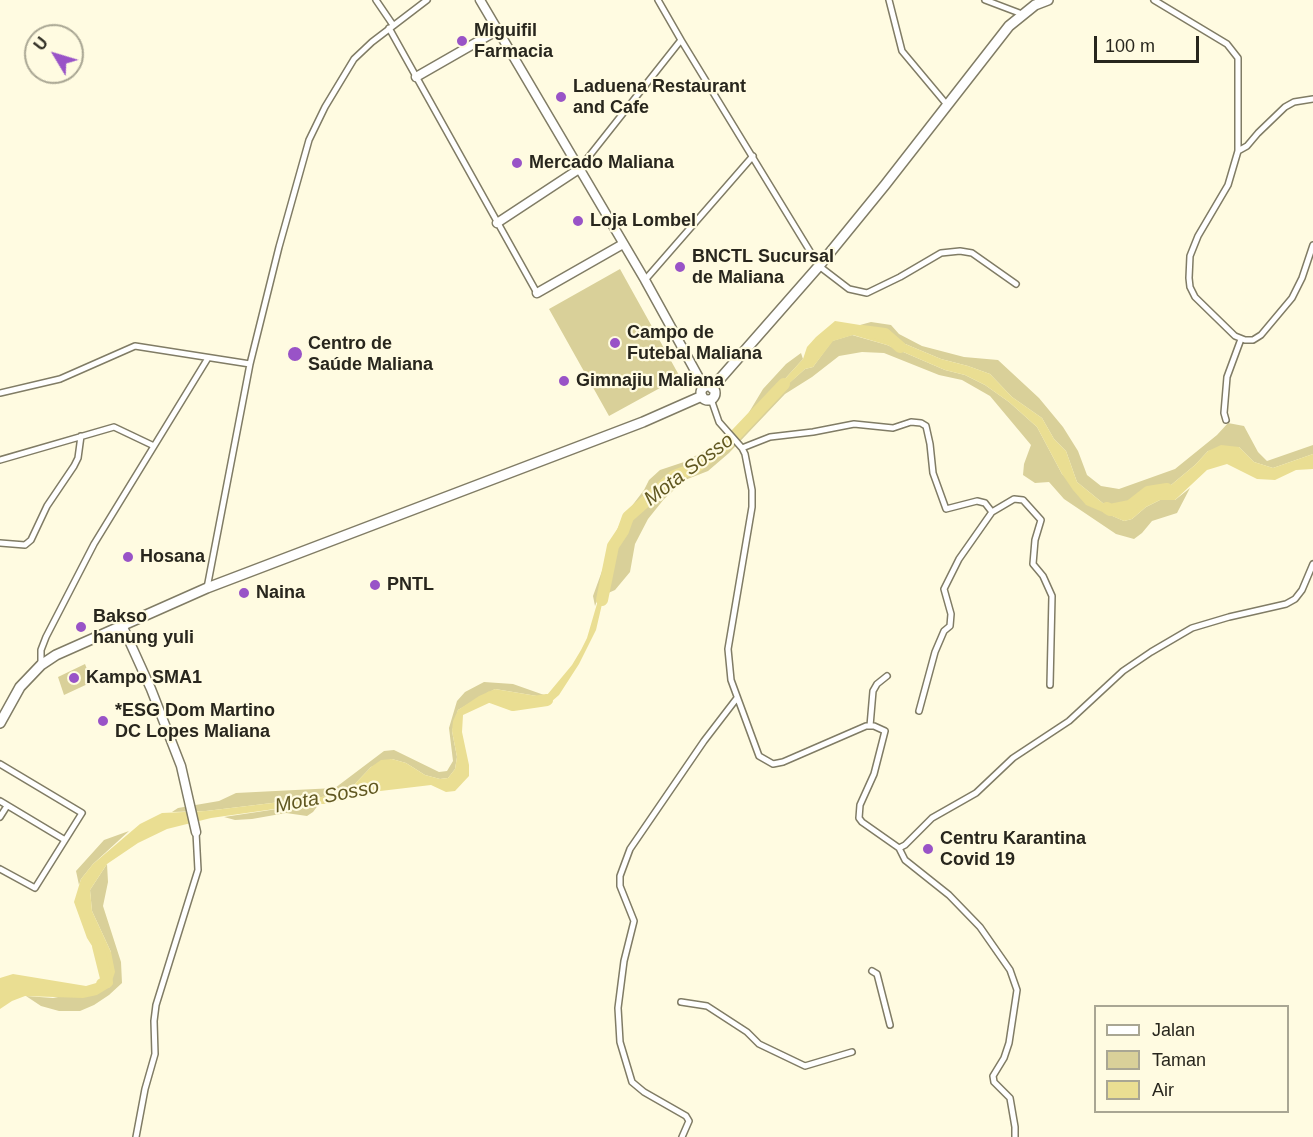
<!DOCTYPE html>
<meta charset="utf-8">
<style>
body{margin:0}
#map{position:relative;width:1313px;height:1137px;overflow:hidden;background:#fffbe1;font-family:Helvetica,sans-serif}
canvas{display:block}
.legend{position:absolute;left:1094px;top:1005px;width:195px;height:108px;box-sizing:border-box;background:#fffbe1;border:2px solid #a9a693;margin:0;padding:8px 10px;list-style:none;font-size:18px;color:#28261d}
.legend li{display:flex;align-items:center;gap:12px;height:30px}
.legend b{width:30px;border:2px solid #a9a693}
.north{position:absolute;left:24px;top:24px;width:60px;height:60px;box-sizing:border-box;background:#fffbe1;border:2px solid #a9a693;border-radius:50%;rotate:308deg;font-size:16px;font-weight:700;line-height:24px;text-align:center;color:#28261d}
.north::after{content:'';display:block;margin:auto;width:21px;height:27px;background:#9953c7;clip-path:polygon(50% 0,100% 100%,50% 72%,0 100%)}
.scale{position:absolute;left:1094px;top:36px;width:105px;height:27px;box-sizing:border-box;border:3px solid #28261d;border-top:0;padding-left:8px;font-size:18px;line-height:21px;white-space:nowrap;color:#28261d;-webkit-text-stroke:4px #fffbe1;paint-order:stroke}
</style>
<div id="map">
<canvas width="1313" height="1137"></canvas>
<ul class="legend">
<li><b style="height:8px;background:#fff"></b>Jalan</li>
<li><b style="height:16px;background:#d9d099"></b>Taman</li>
<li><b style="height:16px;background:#eade92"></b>Air</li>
</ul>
<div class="north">U</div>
<div class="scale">100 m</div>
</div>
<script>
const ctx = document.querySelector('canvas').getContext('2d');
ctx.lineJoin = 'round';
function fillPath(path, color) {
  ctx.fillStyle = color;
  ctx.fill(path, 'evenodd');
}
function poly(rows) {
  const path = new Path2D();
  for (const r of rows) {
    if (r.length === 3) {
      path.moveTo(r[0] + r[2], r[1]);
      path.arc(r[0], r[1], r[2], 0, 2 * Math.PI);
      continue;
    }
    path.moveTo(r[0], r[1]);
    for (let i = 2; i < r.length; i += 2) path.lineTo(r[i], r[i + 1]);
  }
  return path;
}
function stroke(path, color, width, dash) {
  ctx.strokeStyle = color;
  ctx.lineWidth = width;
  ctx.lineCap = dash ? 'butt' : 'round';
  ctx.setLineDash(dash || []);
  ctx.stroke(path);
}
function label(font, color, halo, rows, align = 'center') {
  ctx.font = font + ' Helvetica,sans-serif';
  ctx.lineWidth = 4.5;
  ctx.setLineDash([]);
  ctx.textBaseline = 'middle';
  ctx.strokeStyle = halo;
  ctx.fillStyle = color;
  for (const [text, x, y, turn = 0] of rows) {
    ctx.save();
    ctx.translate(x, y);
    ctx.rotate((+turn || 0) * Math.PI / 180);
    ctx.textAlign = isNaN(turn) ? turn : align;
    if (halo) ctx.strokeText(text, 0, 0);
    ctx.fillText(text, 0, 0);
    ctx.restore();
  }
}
const green = poly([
 [620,269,680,377,609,416,549,309],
 [871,322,891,325,899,334,922,346,964,357,998,360,1039,398,1063,427,1078,451,1087,475,1101,486,1119,489,1175,469,1217,435,1228,423,1244,426,1258,452,1267,461,1313,445,1313,454,1273,468,1254,462,1239,447,1208,451,1195,465,1171,485,1155,487,1141,502,1127,509,1104,504,1077,482,1066,451,1054,439,1042,418,1012,397,990,374,968,366,941,359,860,325],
 [852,335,887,345,945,370,965,375,985,385,1009,402,1037,427,1062,474,1108,514,1124,521,1132,519,1146,507,1160,500,1175,500,1190,488,1177,513,1152,521,1142,533,1134,539,1116,534,1064,499,1049,482,1035,483,1023,475,1024,464,1031,445,990,396,962,380,939,375,884,353,862,352,839,356,812,377,785,394,729,453,708,471,685,480,664,499,648,519,635,544,630,572,615,590,606,594,609,576,601,590,595,606,593,596,606,560,609,547,622,519,644,490,649,480,660,470,684,462,725,440,748,414,763,389,786,364,801,353,803,359,773,392,772,398,805,369,813,367,832,341],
 [85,664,92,682,64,695,58,677],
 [484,682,513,684,547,696,537,696,495,689,458,710,452,731,457,757,455,769,448,778,440,779,425,775,406,763,392,759,371,767,351,788,338,795,206,811,172,812,178,808,219,801,236,793,335,788,384,751,394,750,439,772,447,771,453,761,449,728,457,701,465,692],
 [310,804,319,804,313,812,307,816,286,813,252,819,235,820,224,817],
 [129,831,93,864,81,879,79,885,76,871,104,840],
 [107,864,108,882,103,906,121,962,122,983,109,995,94,1005,80,1011,59,1011,41,1006,26,996,53,998,110,987,111,952,92,911,90,890]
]);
const water = poly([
 [835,321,860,325,941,359,968,366,990,374,1012,397,1042,418,1054,439,1066,451,1077,482,1104,504,1127,509,1141,502,1155,487,1171,485,1195,465,1208,451,1221,445,1239,447,1254,462,1273,468,1313,454,1313,469,1296,470,1275,480,1257,479,1227,464,1207,470,1175,500,1160,500,1146,507,1132,519,1124,521,1086,505,1073,490,1062,474,1037,427,1009,402,985,385,965,375,945,370,887,345,853,335,833,341,813,367,805,369,772,399,773,392,803,359,807,347,816,337],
 [609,574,596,630,579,664,559,695,551,702,540,705,525,701,491,702,463,715,462,732,469,765,469,776,455,791,446,792,431,785,372,792,324,804,310,804,211,818,167,829,138,843,107,864,90,890,92,911,111,952,115,972,110,987,97,995,83,998,25,996,12,1001,0,1009,0,978,13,974,86,986,103,981,106,968,87,938,74,902,81,879,93,864,140,824,162,813,206,811,338,795,351,788,371,767,381,760,392,759,406,763,425,775,440,779,448,778,455,769,457,757,452,731,453,721,458,710,479,696,495,689,537,696,547,695,572,665,581,650,587,638,601,590]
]);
const river = poly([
 [862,331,885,334,900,347],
 [1107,508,1110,510,1130,506,1148,492,1167,489],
 [602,600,613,546,623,531,628,517,674,476,695,468,729,442,784,384],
 [491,697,513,705,547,700],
 [98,946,107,982,102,984]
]);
const street = poly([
 [376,0,393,25],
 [889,0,902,51,948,106],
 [985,0,1022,14],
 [1154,0,1227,44,1238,58,1238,151,1228,185,1198,236,1190,256,1189,278,1190,287,1195,297,1235,336,1245,340,1253,340,1261,335,1292,298,1302,278,1313,245,1313,247],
 [389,28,537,293],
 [681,40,819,266,849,289,867,293,900,277,941,253,960,251,972,253,1016,284],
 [1238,151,1247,146,1258,133,1285,107,1294,102,1313,99],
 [579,169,681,40,658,0],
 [645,280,753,156],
 [0,393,60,379,135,346,250,364],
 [711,399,719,422,742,448,745,454,752,490,752,507,728,649,731,680,759,756,773,764,783,762,866,726,874,726,885,731,874,774,860,805,859,818,862,822,899,848,905,860,949,895,980,927,1010,970,1017,990,1009,1043,1004,1058,993,1076,994,1082,1010,1098,1015,1127,1015,1137],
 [1226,420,1224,413,1227,377,1241,339],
 [742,448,770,437,813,432,854,424,893,428,911,422,921,423,926,426,930,444,933,473,946,509,977,501,985,503,992,512,1014,499,1023,500,1041,520,1035,540,1033,564,1043,576,1052,596,1050,685],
 [0,460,114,427,154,446],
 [0,543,25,545,31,540,47,506,74,466,78,458,81,436],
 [207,588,250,364,279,247,309,140,325,107,354,59,372,42,427,0],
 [41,665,41,650,46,637,94,544,208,358],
 [919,711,935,652,944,631,950,626,951,614,944,589,959,559,992,512],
 [870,726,873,691,877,684,887,676],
 [0,764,82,813,35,888,0,869],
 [0,801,65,840],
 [0,817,7,806],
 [899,848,905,845,932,818,976,793,1013,758,1069,721,1123,671,1151,652,1192,628,1229,617,1286,604,1295,599,1302,590,1313,564],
 [872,971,877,974,890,1025],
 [681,1002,707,1006,747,1032,759,1044,805,1066,852,1052],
 [136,1137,145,1089,155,1054,154,1021,156,1005,198,870,196,832],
 [682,1137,689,1121,686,1116,644,1092,632,1082,620,1042,618,1008,624,961,634,921,620,886,620,876,630,849,704,741,737,698]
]);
const secondary = poly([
 [480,0,645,280,704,387],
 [416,77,498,30],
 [497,223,579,169],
 [537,293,623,244],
 [122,625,151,689,181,766,196,832]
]);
const primary = poly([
 [708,393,7],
 [712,388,819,266,885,185,1009,26,1035,5,1048,0],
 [0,723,20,687,41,665,56,655,207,588,643,422,702,396]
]);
const markers = [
 [462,41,6,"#9953c7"],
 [561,97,6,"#9953c7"],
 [517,163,6,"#9953c7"],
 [578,221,6,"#9953c7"],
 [680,267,6,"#9953c7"],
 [615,343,6,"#9953c7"],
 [295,354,8,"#9953c7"],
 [564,381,6,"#9953c7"],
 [128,557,6,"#9953c7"],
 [375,585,6,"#9953c7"],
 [244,593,6,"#9953c7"],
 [81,627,6,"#9953c7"],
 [74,678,6,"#9953c7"],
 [103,721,6,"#9953c7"],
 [928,849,6,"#9953c7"]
];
const poiNames = [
 ["Miguifil",474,31],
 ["Farmacia",474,52],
 ["Laduena Restaurant",573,87],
 ["and Cafe",573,108],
 ["Mercado Maliana",529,163],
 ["Loja Lombel",590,221],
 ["BNCTL Sucursal",692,257],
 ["de Maliana",692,278],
 ["Campo de",627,333],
 ["Futebal Maliana",627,354],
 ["Centro de",308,344],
 ["Saúde Maliana",308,365],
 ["Gimnajiu Maliana",576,381],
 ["Hosana",140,557],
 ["PNTL",387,585],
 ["Naina",256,593],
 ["Bakso",93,617],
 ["hanung yuli",93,638],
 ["Kampo SMA1",86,678],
 ["*ESG Dom Martino",115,711],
 ["DC Lopes Maliana",115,732],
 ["Centru Karantina",940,839],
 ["Covid 19",940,860]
];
const waterNames = [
 ["Mota Sosso",689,470,-37],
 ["Mota Sosso",327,797,-11]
];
fillPath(green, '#d9d099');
fillPath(water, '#eade92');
stroke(river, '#eade92', 12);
stroke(street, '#807c65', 8);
stroke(secondary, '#807c65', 11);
stroke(primary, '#807c65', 12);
stroke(street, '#fff', 5);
stroke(secondary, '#fff', 8);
stroke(primary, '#fff', 9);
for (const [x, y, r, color] of markers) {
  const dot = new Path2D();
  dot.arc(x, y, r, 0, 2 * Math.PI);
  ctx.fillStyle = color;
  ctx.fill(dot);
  stroke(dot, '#fffbe1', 2);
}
label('bold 18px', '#28261d', '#fffbe1', poiNames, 'left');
label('italic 20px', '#615821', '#fffbe1', waterNames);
</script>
